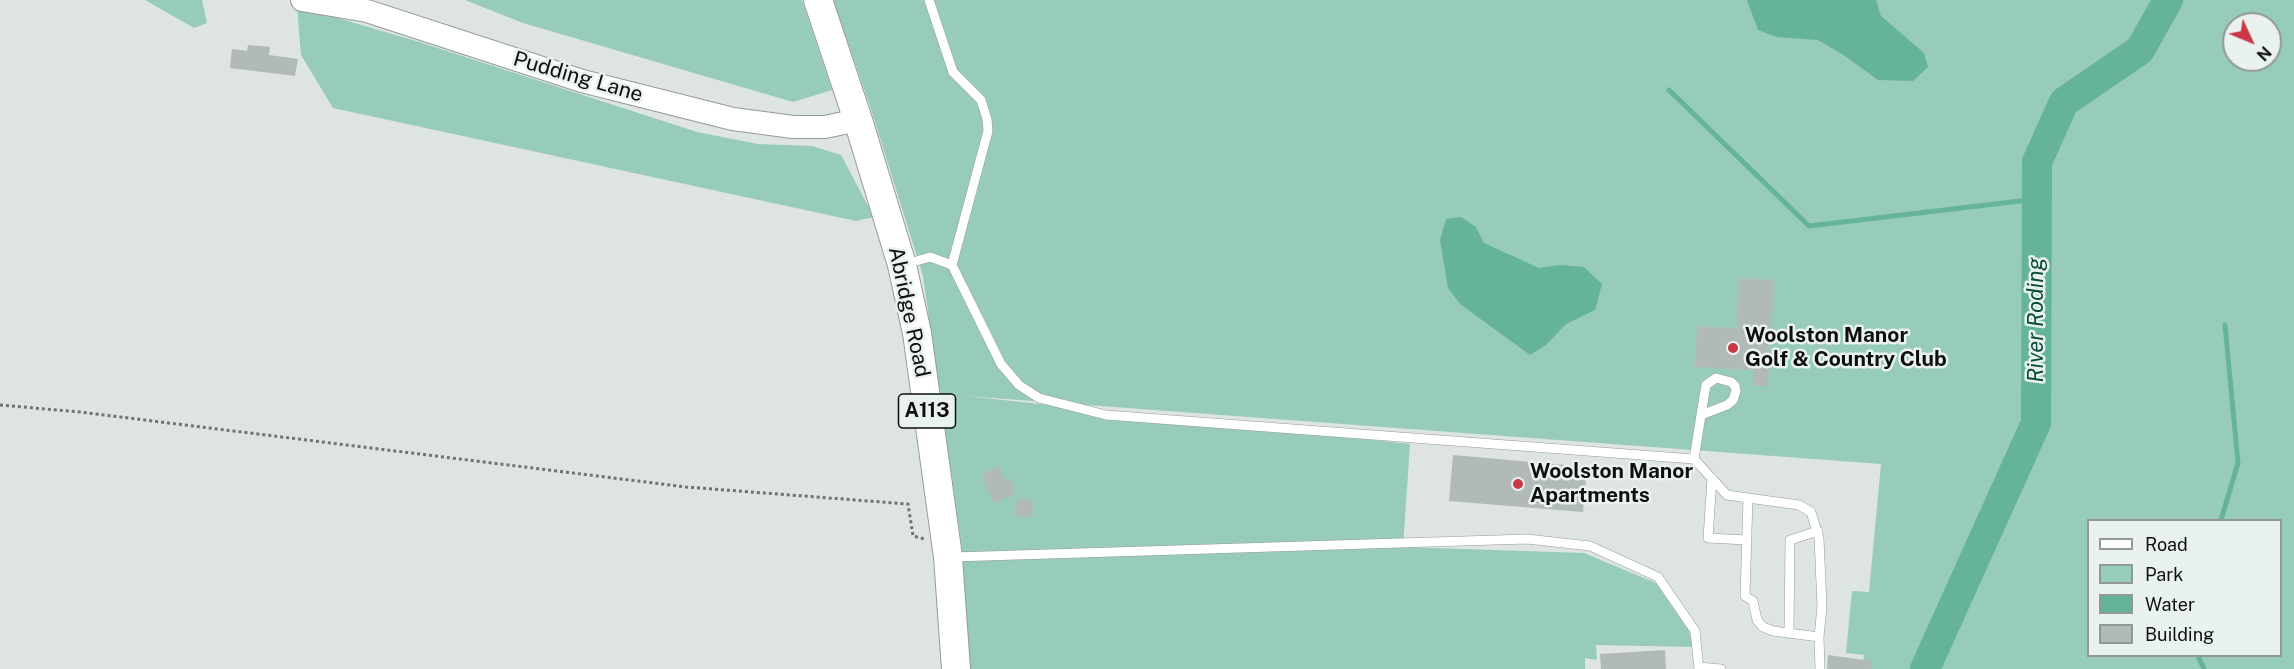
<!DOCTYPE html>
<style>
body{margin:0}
#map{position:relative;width:2294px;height:669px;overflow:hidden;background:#dde4e1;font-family:"Public Sans",sans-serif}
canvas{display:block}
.legend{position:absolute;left:2087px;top:519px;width:195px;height:138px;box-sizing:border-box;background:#eaf2ef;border:2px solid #929895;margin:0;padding:8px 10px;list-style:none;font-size:18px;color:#0d100f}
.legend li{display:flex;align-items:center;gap:12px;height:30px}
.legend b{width:30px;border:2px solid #929895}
.north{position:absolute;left:2222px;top:12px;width:60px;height:60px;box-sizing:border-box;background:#eaf2ef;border:2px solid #929895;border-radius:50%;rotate:134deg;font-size:16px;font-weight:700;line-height:24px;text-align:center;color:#0d100f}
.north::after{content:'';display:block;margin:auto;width:21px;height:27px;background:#c93944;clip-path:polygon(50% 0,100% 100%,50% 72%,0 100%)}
</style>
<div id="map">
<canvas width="2294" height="669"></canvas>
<ul class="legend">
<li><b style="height:8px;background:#fff"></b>Road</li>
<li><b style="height:16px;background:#98ccba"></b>Park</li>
<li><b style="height:16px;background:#66b39b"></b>Water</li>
<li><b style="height:16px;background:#b2bab7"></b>Building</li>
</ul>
<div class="north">N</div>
</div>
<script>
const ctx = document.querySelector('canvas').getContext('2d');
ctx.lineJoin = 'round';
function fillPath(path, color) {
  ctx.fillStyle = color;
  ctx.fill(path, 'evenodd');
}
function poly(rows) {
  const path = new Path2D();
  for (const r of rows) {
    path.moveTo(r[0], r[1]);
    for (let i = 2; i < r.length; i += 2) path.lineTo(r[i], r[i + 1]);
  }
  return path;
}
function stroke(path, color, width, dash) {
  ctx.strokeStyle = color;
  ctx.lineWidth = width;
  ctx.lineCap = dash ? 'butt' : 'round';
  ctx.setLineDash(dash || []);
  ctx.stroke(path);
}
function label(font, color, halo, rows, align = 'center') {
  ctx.font = font + ' "Public Sans",sans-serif';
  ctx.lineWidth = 5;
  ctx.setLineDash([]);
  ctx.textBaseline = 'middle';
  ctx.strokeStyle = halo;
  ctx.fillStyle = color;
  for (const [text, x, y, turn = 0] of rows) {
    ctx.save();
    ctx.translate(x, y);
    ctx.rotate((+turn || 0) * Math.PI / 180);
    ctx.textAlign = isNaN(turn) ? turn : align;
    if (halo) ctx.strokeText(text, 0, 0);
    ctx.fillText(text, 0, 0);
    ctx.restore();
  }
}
const green = poly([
 [145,0,202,0,207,23,194,28],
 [465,0,802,0,832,90,793,102,523,23],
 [833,0,2294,0,2294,669,1862,669,1864,655,1846,653,1852,591,1869,592,1881,464,966,396,1410,444,1403,547,1584,553,1656,583,1689,631,1693,647,1596,645,1597,660,1585,658,1585,669,970,669,962,548,923,276,870,106],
 [2234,24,2270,24,2270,60,2234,60],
 [2088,520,2280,520,2280,656,2088,656],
 [297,6,416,41,697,132,758,144,812,146,841,155,874,217,856,221,333,108,301,55]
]);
const water = poly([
 [1747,0,1876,0,1881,16,1924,53,1928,67,1913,81,1878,80,1845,56,1818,40,1777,37,1758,30],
 [1461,217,1476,227,1484,243,1539,268,1561,265,1584,267,1602,284,1595,310,1566,324,1546,345,1530,355,1460,304,1448,288,1440,240,1446,219]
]);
const stream = poly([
 [1669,90,1809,226,2037,199],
 [2221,520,2238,463,2225,325],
 [2198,656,2204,669]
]);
const river = poly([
 [1925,669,2036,423,2037,162,2064,102,2140,50,2168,0]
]);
const building = poly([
 [248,45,270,47,269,55,298,59,295,76,230,68,232,49,247,51],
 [1739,278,1774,280,1768,386,1753,386,1753,370,1694,367,1697,326,1737,328],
 [1453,455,1587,467,1583,512,1449,501],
 [999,466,1005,480,1009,478,1015,493,994,503,981,474],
 [1018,498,1034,501,1031,518,1015,515],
 [1665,650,1666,669,1601,669,1600,654],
 [1828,655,1872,661,1871,669,1827,669]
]);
const path = poly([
 [0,405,80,412,686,487,908,504,913,536,925,539]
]);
const service = poly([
 [929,0,953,72,981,100,987,119,988,131,981,157,952,265,1001,364,1019,385,1039,398,1106,415,1694,459,1727,495,1748,498,1799,505,1811,512,1819,538,1822,606,1819,637,1773,631,1763,627,1757,620,1753,601,1745,596,1748,498],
 [906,264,930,257,952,265],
 [1694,459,1701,415,1706,385,1716,378,1731,382,1735,386,1736,391,1733,400,1727,405,1701,415],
 [1712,478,1708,538,1746,540],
 [953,557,1527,539,1590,546,1658,577,1695,631,1699,669],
 [1789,632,1790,540,1818,531],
 [1819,637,1820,669],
 [1699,667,1721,669]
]);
const tertiary = poly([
 [302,0,367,11,582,81,733,119,793,127,825,127,858,120]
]);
const primary = poly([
 [818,0,858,120,902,265,917,333,948,557,956,669]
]);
const markers = [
 [1733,348,6,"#c93944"],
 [1518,484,6,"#c93944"]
];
const shields = [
 [927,411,57]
];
const shieldNames = [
 ["A113",927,411]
];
const streetNames = [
 ["Pudding Lane",578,77,16],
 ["Abridge Road",909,312,78]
];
const poiNames = [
 ["Woolston Manor",1745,336],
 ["Golf & Country Club",1745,360],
 ["Woolston Manor",1530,472],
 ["Apartments",1530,496]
];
const waterNames = [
 ["River Roding",2036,320,-90]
];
fillPath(green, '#98ccba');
fillPath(water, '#66b39b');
stroke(stream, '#66b39b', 5);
stroke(river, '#66b39b', 30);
fillPath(building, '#b2bab7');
stroke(service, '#949b98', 10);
stroke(tertiary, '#949b98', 24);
stroke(primary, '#949b98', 30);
stroke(path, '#6e7371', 3, [3, 3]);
stroke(service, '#fff', 9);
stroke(tertiary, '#fff', 22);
stroke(primary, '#fff', 28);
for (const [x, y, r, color] of markers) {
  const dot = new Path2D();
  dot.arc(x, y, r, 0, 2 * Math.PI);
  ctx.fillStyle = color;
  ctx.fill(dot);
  stroke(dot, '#eaf2ef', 2);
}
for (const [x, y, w] of shields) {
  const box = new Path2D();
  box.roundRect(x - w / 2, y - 17, w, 34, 4.5);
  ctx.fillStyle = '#eaf2ef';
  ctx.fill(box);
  stroke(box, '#0d100f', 1.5);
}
label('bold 20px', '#0d100f', null, shieldNames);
label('21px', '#0d100f', '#eaf2ef', streetNames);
label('bold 21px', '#0d100f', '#eaf2ef', poiNames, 'left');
label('italic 22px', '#084c3b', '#eaf2ef', waterNames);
</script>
